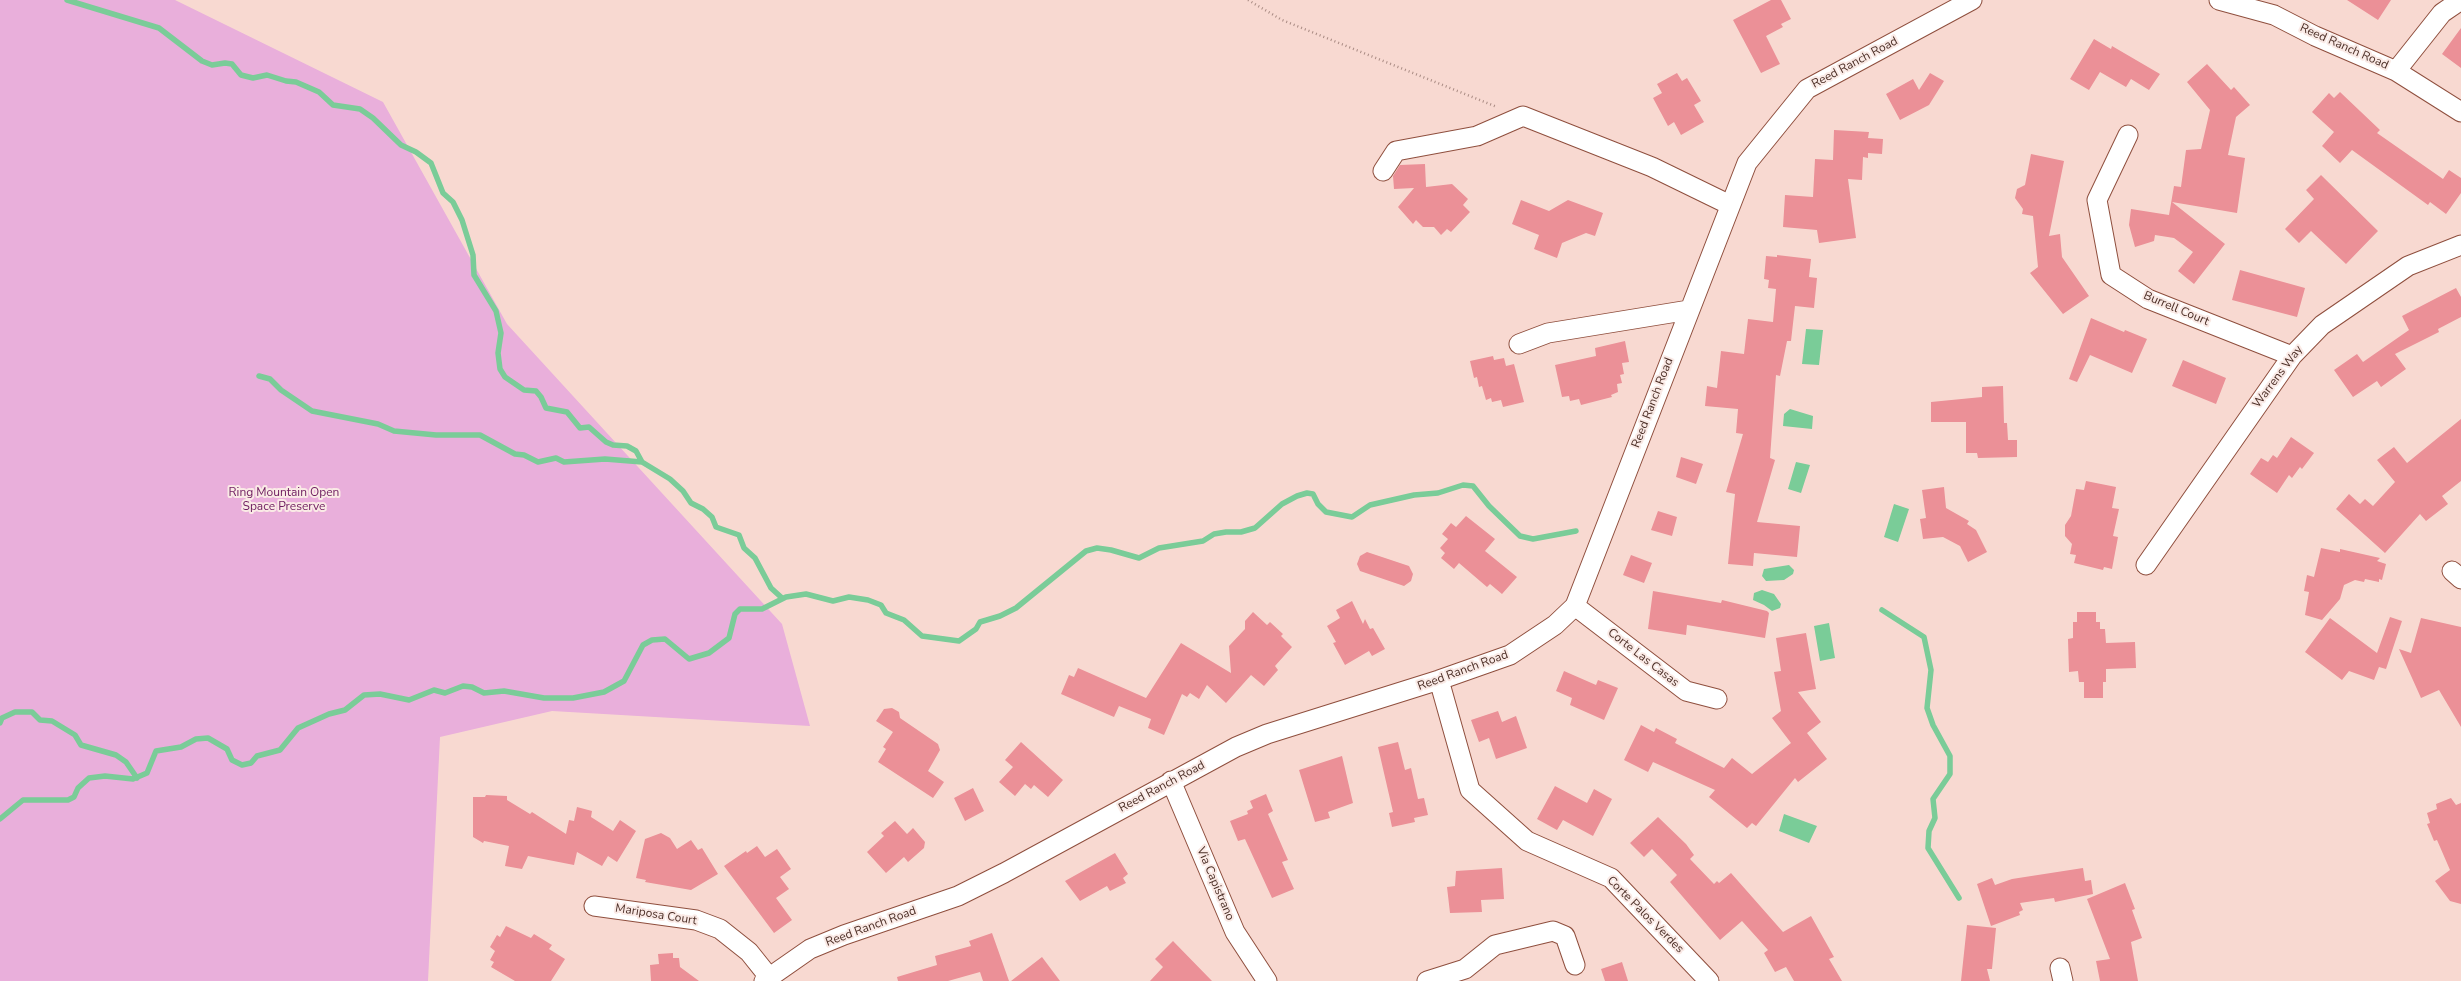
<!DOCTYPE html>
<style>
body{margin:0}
canvas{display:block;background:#f8d9d1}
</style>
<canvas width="2461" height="981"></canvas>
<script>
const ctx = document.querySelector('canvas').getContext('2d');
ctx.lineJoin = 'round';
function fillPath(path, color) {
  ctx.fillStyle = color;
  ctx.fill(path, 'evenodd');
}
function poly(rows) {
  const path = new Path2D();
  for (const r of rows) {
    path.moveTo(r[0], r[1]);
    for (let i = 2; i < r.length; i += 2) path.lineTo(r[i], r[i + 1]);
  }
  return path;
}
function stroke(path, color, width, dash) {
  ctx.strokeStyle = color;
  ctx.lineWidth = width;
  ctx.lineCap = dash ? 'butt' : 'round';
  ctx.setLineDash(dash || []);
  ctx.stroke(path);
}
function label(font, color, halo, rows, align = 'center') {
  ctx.font = font + ' "Nunito Sans",sans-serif';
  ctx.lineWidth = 4;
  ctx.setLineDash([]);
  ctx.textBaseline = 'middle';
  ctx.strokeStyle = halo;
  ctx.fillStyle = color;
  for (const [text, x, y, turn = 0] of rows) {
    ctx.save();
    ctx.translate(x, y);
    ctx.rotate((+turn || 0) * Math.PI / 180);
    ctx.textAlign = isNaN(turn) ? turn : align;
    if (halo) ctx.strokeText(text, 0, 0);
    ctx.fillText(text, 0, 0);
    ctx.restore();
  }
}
const green = poly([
 [0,0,175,0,383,102,507,324,782,624,810,726,552,711,440,737,428,981,0,981]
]);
const water = poly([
 [1806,329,1823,330,1819,365,1802,364],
 [1790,409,1813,416,1812,429,1783,426,1784,414],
 [1796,462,1810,465,1801,493,1788,489],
 [1894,504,1909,509,1898,542,1884,537],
 [1789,565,1794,570,1793,574,1784,580,1766,581,1762,576,1764,569],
 [1762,590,1774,594,1781,604,1780,608,1772,611,1764,605,1753,600,1754,593],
 [1829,623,1835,658,1820,661,1814,626],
 [1784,814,1817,826,1809,843,1779,831]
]);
const stream = poly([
 [67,0,159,28,202,61,212,65,225,63,232,64,241,75,253,78,267,75,286,81,296,82,319,92,333,105,360,109,373,118,401,145,416,152,431,163,443,193,453,202,462,220,473,255,474,275,496,311,501,333,498,353,500,369,505,377,524,390,536,391,541,397,546,408,567,412,580,428,589,427,606,442,613,445,627,446,636,451,642,462],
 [259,376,270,379,281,390,312,411,378,424,394,431,436,435,480,435,515,454,524,455,538,462,556,458,564,462,605,459,642,462,670,479,683,491,691,503,703,509,712,517,716,527,739,535,744,548,755,558,771,588,782,598],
 [1882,610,1924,637,1931,670,1927,708,1933,725,1950,756,1950,774,1933,799,1935,818,1929,831,1928,848,1959,898],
 [0,723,2,718,15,712,32,712,40,720,52,721,75,735,81,745,116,755,126,762,137,778],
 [0,819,23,800,68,800,74,797,78,788,89,778,105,776,133,779,147,773,156,751,181,747,196,739,208,738,227,749,232,760,242,765,251,763,257,756,280,750,298,728,329,714,345,710,364,695,380,694,409,700,434,690,445,693,463,686,472,687,484,693,504,691,544,698,573,698,604,692,624,681,643,645,652,640,665,639,689,659,709,653,729,638,735,614,740,609,762,609,786,597,806,594,833,601,849,597,868,600,881,605,886,613,904,620,922,636,959,641,976,629,980,622,1000,616,1016,608,1086,551,1097,548,1111,550,1139,558,1159,548,1203,541,1214,534,1226,532,1241,532,1255,528,1282,504,1297,496,1307,493,1313,494,1318,504,1326,512,1352,517,1370,505,1414,495,1438,493,1463,485,1473,486,1489,506,1520,536,1533,539,1576,531]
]);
const building = poly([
 [1771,0,1781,0,1791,19,1781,24,1783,27,1766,36,1780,64,1761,73,1733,20],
 [2347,0,2391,0,2378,20],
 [2461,28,2461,68,2442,54],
 [2094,39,2111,49,2112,46,2160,74,2149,90,2131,79,2126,87,2100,72,2089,90,2070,79],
 [2207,64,2231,90,2234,87,2250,105,2236,117,2228,155,2245,158,2237,213,2172,202,2225,244,2194,284,2178,271,2193,252,2174,238,2155,235,2154,241,2135,247,2129,225,2131,209,2169,215,2174,186,2181,187,2186,150,2201,149,2210,110,2187,82],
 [1677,73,1682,81,1687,78,1701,101,1694,105,1704,122,1681,135,1674,122,1668,126,1653,98,1662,93,1657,84],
 [1930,73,1944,81,1929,105,1900,120,1886,94,1913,79,1919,90],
 [2340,92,2380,130,2377,133,2443,179,2449,170,2461,178,2461,193,2446,214,2430,202,2428,205,2352,150,2340,163,2322,146,2334,132,2312,112,2329,93,2334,98],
 [1834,130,1869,132,1868,138,1883,139,1882,154,1868,153,1868,158,1863,157,1862,180,1848,179,1856,238,1819,243,1817,230,1783,227,1785,195,1813,197,1815,159,1833,160],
 [2031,154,2064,161,2049,236,2060,234,2062,257,2089,296,2063,314,2030,273,2038,267,2033,216,2022,214,2023,209,2015,198,2017,189,2025,185],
 [1425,164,1426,187,1452,184,1468,199,1463,205,1470,212,1451,232,1447,229,1441,235,1434,227,1423,227,1416,220,1413,224,1398,207,1414,188,1394,189,1393,176,1400,165],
 [2321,175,2378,231,2346,264,2311,231,2299,243,2285,229,2314,199,2306,190],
 [1521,200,1549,211,1568,200,1603,213,1595,236,1586,233,1562,243,1557,258,1534,249,1539,235,1512,224],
 [1777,255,1811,259,1809,277,1817,278,1814,308,1795,306,1791,341,1787,341,1780,376,1776,375,1770,458,1775,460,1757,522,1800,526,1797,557,1754,553,1753,566,1728,564,1735,494,1726,492,1743,434,1736,433,1738,409,1705,406,1707,386,1717,388,1721,351,1744,354,1748,319,1773,322,1776,289,1768,288,1769,280,1764,279,1766,256,1777,257],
 [2240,270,2305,288,2297,317,2232,300],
 [2456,288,2461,297,2461,317,2438,329,2439,332,2395,354,2406,369,2381,387,2377,381,2353,397,2334,370,2357,354,2363,362,2409,330,2402,316],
 [2091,318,2124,332,2125,330,2147,339,2132,373,2090,355,2077,382,2069,379],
 [1625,341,1629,362,1622,363,1624,374,1620,375,1622,383,1617,384,1618,392,1611,395,1612,397,1581,405,1579,399,1570,401,1569,396,1562,397,1555,365,1596,356,1595,348],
 [1493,356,1494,360,1504,358,1506,366,1514,364,1524,402,1503,407,1501,400,1492,402,1491,398,1486,400,1482,386,1479,387,1477,377,1474,378,1470,361],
 [2183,360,2226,378,2216,404,2172,386],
 [2003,386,2004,423,2007,423,2008,440,2017,440,2017,457,1978,458,1977,453,1966,453,1966,422,1931,422,1931,402,1982,397,1982,387],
 [2461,419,2461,481,2442,496,2448,504,2426,521,2420,514,2385,553,2336,509,2349,494,2360,504,2365,499,2373,506,2395,482,2377,460,2394,447,2407,463],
 [2291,437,2314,453,2302,469,2300,467,2292,478,2289,475,2277,493,2250,474,2261,458,2268,462,2273,455,2277,458],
 [1681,457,1703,464,1696,484,1676,477],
 [2086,481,2116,487,2112,508,2119,509,2113,536,2118,537,2112,569,2104,567,2103,570,2074,563,2076,555,2070,554,2072,544,2065,536,2065,525,2071,516,2076,489,2084,490],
 [1944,487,1946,508,1969,521,1967,524,1976,530,1987,552,1968,562,1960,546,1943,537,1923,539,1920,519,1926,518,1922,490],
 [1658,511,1677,517,1672,536,1651,530],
 [1466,516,1495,539,1485,551,1517,577,1502,594,1490,584,1487,587,1459,563,1454,569,1441,558,1445,553,1440,548,1448,539,1442,534,1451,523,1456,527],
 [2321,548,2340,552,2340,549,2380,558,2377,561,2386,564,2382,580,2379,579,2379,582,2365,579,2364,582,2355,580,2344,585,2340,599,2322,620,2305,615,2309,592,2304,591,2307,575,2314,577],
 [1367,552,1409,566,1413,574,1411,581,1404,586,1360,571,1357,564,1360,556],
 [1631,555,1652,563,1644,583,1623,575],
 [1653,591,1721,603,1722,600,1767,611,1769,613,1765,638,1687,625,1686,635,1648,629],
 [1352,601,1363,624,1365,619,1370,629,1373,628,1385,649,1372,656,1369,651,1345,665,1333,643,1336,642,1327,626,1340,618,1336,610],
 [1253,612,1267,625,1270,622,1283,634,1281,636,1292,647,1275,666,1278,670,1264,686,1251,675,1226,703,1207,685,1199,699,1190,693,1187,697,1182,694,1164,735,1148,728,1151,719,1119,706,1114,717,1061,694,1069,675,1074,677,1078,668,1146,698,1181,643,1231,673,1229,646,1245,629,1245,621],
 [2077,612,2096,612,2096,622,2100,622,2100,629,2105,629,2106,643,2135,642,2136,668,2106,669,2106,682,2103,682,2103,698,2084,698,2084,682,2079,682,2078,671,2069,672,2068,639,2073,638,2073,622,2077,622],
 [2390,617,2402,621,2386,669,2379,667,2374,680,2349,671,2342,680,2305,652,2330,618,2377,653],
 [2421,618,2461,627,2461,727,2439,690,2421,698,2399,649,2411,653],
 [1806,633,1816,689,1798,692,1821,722,1807,733,1827,759,1798,782,1795,778,1756,826,1752,823,1747,828,1709,797,1715,790,1653,762,1648,772,1624,760,1641,725,1654,732,1656,728,1677,739,1675,743,1724,768,1732,758,1752,774,1791,743,1772,718,1781,711,1774,672,1781,671,1776,638],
 [1564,671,1596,685,1598,680,1618,688,1604,720,1570,705,1572,698,1556,691],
 [892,708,899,712,900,718,938,744,940,750,928,771,944,782,933,798,878,762,886,749,883,747,893,732,876,721,884,709],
 [1498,711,1502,722,1516,716,1527,748,1496,759,1489,738,1479,742,1471,720],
 [1021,742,1063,780,1048,797,1034,785,1031,789,1025,784,1015,796,999,782,1013,767,1005,760],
 [1398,742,1405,770,1411,768,1418,799,1424,798,1428,815,1414,818,1415,822,1392,827,1389,813,1393,812,1378,747],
 [1342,756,1353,803,1328,812,1330,818,1315,822,1299,770],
 [1555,786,1587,803,1594,789,1612,799,1593,836,1563,820,1557,830,1537,819],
 [973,788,984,811,965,821,954,798],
 [1266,794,1273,811,1268,814,1288,860,1282,862,1294,889,1272,898,1245,839,1238,841,1230,821,1248,814,1247,811,1253,808,1250,801],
 [486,795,507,796,507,800,530,814,532,812,566,834,569,820,574,821,577,807,592,811,591,817,613,831,620,820,636,831,617,862,608,856,602,866,577,852,574,865,528,856,522,869,505,866,509,846,484,841,483,843,473,837,473,797,485,797],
 [2451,798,2456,805,2461,803,2461,904,2450,901,2435,881,2450,870,2437,840,2434,841,2427,824,2430,823,2427,813,2437,809,2436,804],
 [1658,817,1686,844,1694,855,1690,859,1714,884,1717,881,1719,883,1731,873,1783,932,1811,916,1834,957,1829,959,1842,981,1794,981,1786,967,1775,972,1764,953,1768,950,1742,921,1720,940,1670,882,1677,875,1652,849,1644,857,1630,843],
 [895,821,907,834,913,828,925,842,924,848,908,862,904,857,886,873,867,852,884,836,881,833],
 [661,833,670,838,677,849,691,840,698,850,702,848,718,874,691,890,645,882,646,880,636,878,645,839],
 [757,846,765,857,777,849,791,869,780,877,789,889,776,898,792,920,774,933,724,866,746,851,747,853],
 [1115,853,1128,874,1123,878,1126,883,1110,891,1107,886,1080,901,1065,881],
 [1502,868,1504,899,1481,900,1482,912,1450,913,1447,887,1455,886,1456,871],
 [2083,868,2085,881,2091,880,2093,894,2055,902,2054,898,2020,903,2023,910,2019,912,2020,915,1991,926,1977,884,1992,878,1995,885,2012,879],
 [2125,883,2135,909,2132,910,2142,938,2131,942,2138,981,2100,981,2096,961,2110,959,2087,899],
 [1967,925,1996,928,1992,969,1987,969,1990,981,1961,981],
 [506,926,531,938,534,934,552,945,549,949,565,959,551,981,515,981,491,967,494,962,490,960,495,951,490,947,497,935,500,937],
 [992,933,1009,981,983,981,980,972,948,981,898,981,897,977,937,965,935,956,971,946,969,941],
 [1173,941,1212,981,1150,981,1163,967,1155,959],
 [673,953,673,958,679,958,680,967,699,981,651,981,650,965,659,964,658,954],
 [1042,957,1060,981,1011,981],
 [1622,962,1628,981,1605,981,1601,969]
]);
const path = poly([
 [1248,0,1282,20,1497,107]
]);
const minor = poly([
 [2219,0,2274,15,2315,36,2396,71,2461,112],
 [2396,71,2442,13,2461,0],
 [2128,135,2097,200,2111,275,2148,299,2292,356],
 [1383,171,1396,151,1477,136,1523,116,1652,167,1730,205],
 [1519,344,1548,333,1689,310],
 [2146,565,2292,356,2322,325,2408,266,2461,245],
 [2452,571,2461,579],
 [1575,606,1686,691,1717,699],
 [1439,680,1470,790,1527,841,1611,878,1709,981],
 [1171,781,1235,932,1267,981],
 [594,906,696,920,720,929,749,952,769,977],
 [2060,968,2063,981],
 [764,981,810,949,844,935,958,896,1004,873,1236,747,1267,734,1439,680,1510,655,1555,625,1575,606,1747,163,1807,89,1972,0],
 [1427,981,1465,969,1495,945,1553,931,1565,936,1575,965]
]);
const streetNames = [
 ["Reed Ranch Road",2344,47,24],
 ["Reed Ranch Road",1855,63,-28],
 ["Burrell Court",2176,309,23],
 ["Warrens Way",2278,377,-53],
 ["Reed Ranch Road",1653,403,-69],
 ["Corte Las Casas",1643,658,38],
 ["Reed Ranch Road",1463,671,-20],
 ["Reed Ranch Road",1162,787,-28],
 ["Via Capistrano",1215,884,67],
 ["Mariposa Court",656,915,9],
 ["Corte Palos Verdes",1645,915,45],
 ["Reed Ranch Road",871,927,-20]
];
const parkNames = [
 ["Ring Mountain Open",284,493],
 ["Space Preserve",284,507]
];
fillPath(green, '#e9afdb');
fillPath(water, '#7acc98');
stroke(stream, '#7acc98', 5.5);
fillPath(building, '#eb9097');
stroke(minor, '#8f4f3e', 21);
stroke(path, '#aa8c84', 2.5, [1, 3]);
stroke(minor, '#fff', 19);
label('12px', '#4c2f27', '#faeae6', streetNames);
label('12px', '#6d1b5f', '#faeae6', parkNames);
</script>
